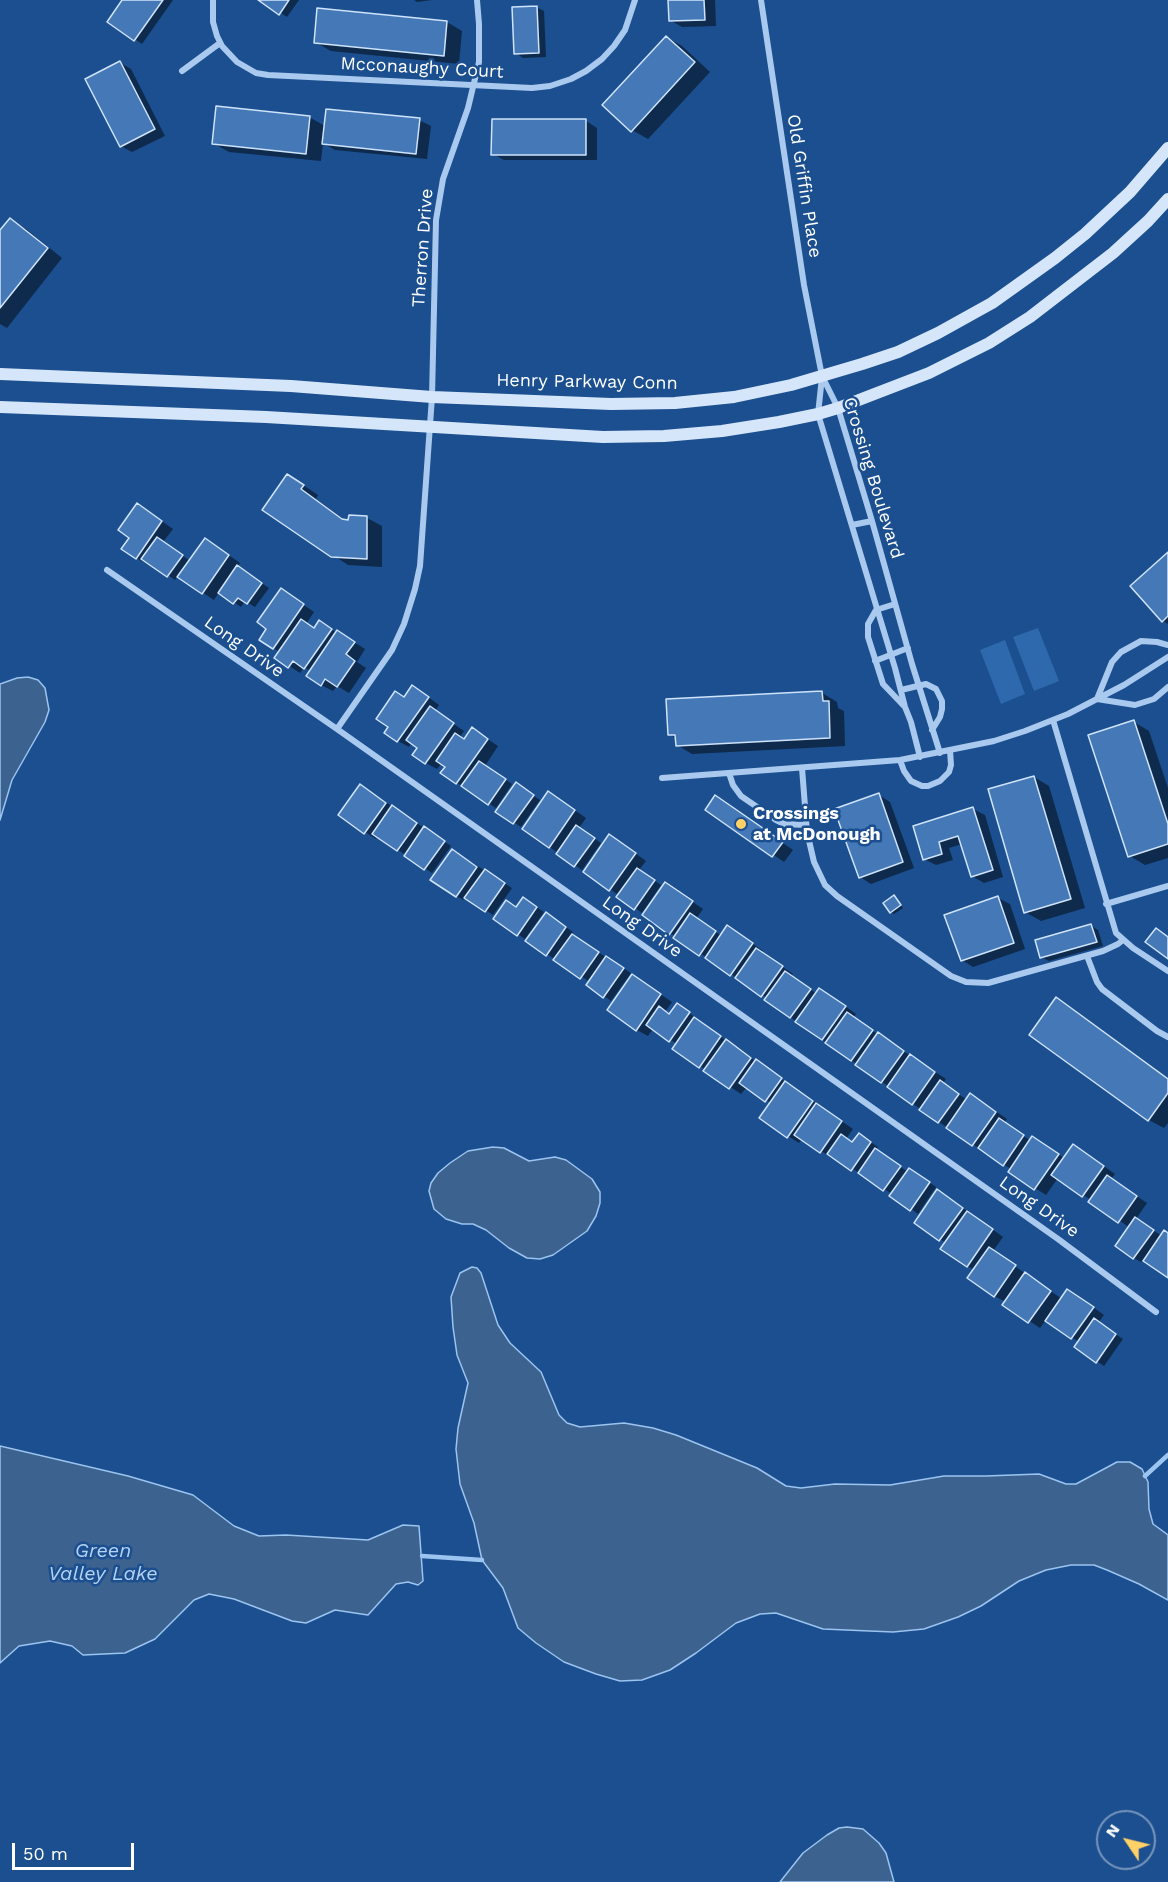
<!DOCTYPE html>
<style>
body{margin:0}
#map{position:relative;width:1168px;height:1882px;overflow:hidden;background:#1b4f8f;font-family:"Work Sans",sans-serif}
canvas{display:block}
.north{position:absolute;left:1096px;top:1810px;width:60px;height:60px;box-sizing:border-box;background:#1b4f8f;border:2px solid #7695bc;border-radius:50%;rotate:305deg;font-size:16px;font-weight:700;line-height:24px;text-align:center;color:#fff}
.north::after{content:'';display:block;margin:auto;width:21px;height:27px;background:#ffd166;clip-path:polygon(50% 0,100% 100%,50% 72%,0 100%)}
.scale{position:absolute;left:12px;top:1843px;width:122px;height:27px;box-sizing:border-box;border:3px solid #fff;border-top:0;padding-left:8px;font-size:18px;line-height:21px;white-space:nowrap;color:#fff;-webkit-text-stroke:4px #1b4f8f;paint-order:stroke}
</style>
<div id="map">
<canvas width="1168" height="1882"></canvas>
<div class="north">N</div>
<div class="scale">50 m</div>
</div>
<script>
const ctx = document.querySelector('canvas').getContext('2d');
ctx.lineJoin = 'round';
function fillPath(path, color) {
  ctx.fillStyle = color;
  ctx.fill(path, 'evenodd');
}
function poly(rows) {
  const path = new Path2D();
  for (const r of rows) {
    path.moveTo(r[0], r[1]);
    for (let i = 2; i < r.length; i += 2) path.lineTo(r[i], r[i + 1]);
  }
  return path;
}
function stroke(path, color, width, dash) {
  ctx.strokeStyle = color;
  ctx.lineWidth = width;
  ctx.lineCap = dash ? 'butt' : 'round';
  ctx.setLineDash(dash || []);
  ctx.stroke(path);
}
function label(font, color, halo, rows, align = 'center') {
  ctx.font = font + ' "Work Sans",sans-serif';
  ctx.lineWidth = 5;
  ctx.setLineDash([]);
  ctx.textBaseline = 'middle';
  ctx.strokeStyle = halo;
  ctx.fillStyle = color;
  for (const [text, x, y, turn = 0] of rows) {
    ctx.save();
    ctx.translate(x, y);
    ctx.rotate((+turn || 0) * Math.PI / 180);
    ctx.textAlign = isNaN(turn) ? turn : align;
    if (halo) ctx.strokeText(text, 0, 0);
    ctx.fillText(text, 0, 0);
    ctx.restore();
  }
}
const green = poly([
 [1038,628,1059,681,1034,691,1013,637],
 [1005,640,1025,694,1001,704,980,650]
]);
const water = poly([
 [28,677,38,680,45,688,49,710,45,722,12,780,0,820,0,684,17,678,28,677],
 [493,1147,504,1148,529,1161,555,1157,566,1160,592,1179,600,1192,600,1203,596,1216,587,1231,553,1255,540,1259,527,1258,509,1248,486,1230,473,1224,462,1224,446,1219,434,1209,429,1191,431,1183,438,1173,450,1163,468,1151,493,1147],
 [472,1267,477,1268,481,1273,498,1325,510,1343,541,1372,559,1415,567,1423,580,1427,624,1423,653,1428,676,1435,757,1468,786,1486,801,1488,835,1484,890,1485,944,1476,986,1476,1039,1474,1066,1484,1076,1484,1117,1462,1130,1462,1142,1469,1148,1482,1149,1509,1153,1524,1168,1535,1168,1600,1139,1584,1107,1570,1094,1565,1071,1565,1046,1570,1019,1581,981,1606,958,1617,924,1629,893,1632,823,1629,776,1613,760,1614,736,1623,696,1653,670,1670,642,1680,620,1681,596,1674,564,1662,536,1643,518,1628,503,1588,482,1560,474,1523,460,1484,456,1449,458,1428,468,1383,457,1355,453,1327,451,1297,460,1273,472,1267],
 [0,1446,128,1476,193,1495,234,1526,259,1536,286,1535,368,1540,403,1525,419,1526,423,1581,418,1585,408,1582,396,1584,368,1615,335,1610,306,1623,292,1621,234,1599,209,1594,194,1600,155,1639,125,1653,83,1655,72,1646,50,1641,19,1646,0,1663,0,1446],
 [847,1827,863,1829,879,1843,886,1853,894,1882,780,1882,803,1853,827,1835,839,1828,847,1827]
]);
const shadow = poly([
 [124,0,173,0,142,44,109,21],
 [261,0,299,0,287,17],
 [414,0,432,0,417,2],
 [670,0,715,0,716,26,682,27,670,20],
 [536,7,544,11,546,57,523,58,516,53],
 [319,9,447,22,462,31,459,64,331,51,315,42],
 [666,37,682,46,710,72,648,139,632,130],
 [120,63,131,69,165,136,132,152,121,146],
 [309,117,325,126,419,120,431,126,427,159,335,150,323,143,321,161,229,152,213,143],
 [586,121,597,128,597,160,504,160,493,154],
 [10,220,26,229,62,258,7,328,0,324,0,233],
 [303,485,318,495,316,499,346,521,350,522,350,517,367,518,382,526,382,567,348,565,264,509],
 [149,512,173,529,163,542,190,561,216,546,240,563,237,567,269,588,255,607,245,601,241,607,219,592,214,600,178,576,175,580,149,562,148,564,136,558],
 [1168,554,1168,624,1163,621],
 [292,597,314,612,306,624,315,629,331,629,337,633,338,632,365,649,357,662,366,668,349,693,337,686,333,691,321,685,311,671,304,667,300,673,276,657,280,652,273,648],
 [822,693,837,702,838,708,844,711,845,746,692,754,677,745,677,739,669,734],
 [424,694,439,705,435,711,464,731,460,737,465,740,483,736,498,746,485,766,512,784,496,808,442,773,447,766,442,763,437,769,426,763,420,747,412,742,409,747,398,741,405,699],
 [1134,722,1149,731,1168,788,1168,858,1145,865,1130,856],
 [1034,777,1049,786,1085,908,1041,921,1025,912],
 [523,789,540,800,521,827,497,811],
 [372,793,451,846,432,873,378,836,376,839,365,832],
 [879,795,890,802,914,868,871,884,860,877],
 [716,797,793,850,784,862,707,809],
 [560,800,586,818,579,828,601,843,582,870,524,829],
 [973,809,985,815,1003,877,984,883,972,876,962,844,949,848,953,860,936,865,924,859,914,827],
 [621,843,646,861,639,870,661,885,642,913,610,889],
 [460,855,512,888,493,915,466,897,464,900,456,896],
 [677,891,703,909,696,919,722,936,739,934,763,951,762,953,793,974,791,976,817,994,831,996,856,1014,853,1018,946,1079,943,1083,967,1100,982,1102,1007,1119,1004,1123,1031,1141,1044,1144,1064,1158,1084,1152,1115,1174,1111,1179,1147,1203,1136,1219,1162,1236,1168,1234,1168,1276,1143,1259,1141,1262,1134,1258,1130,1228,1091,1200,1058,1178,1046,1195,1035,1188,1011,1169,939,1122,766,1000,767,998,670,933],
 [894,897,903,908,894,914,891,912],
 [998,898,1010,904,1025,949,973,967,962,960],
 [530,903,544,912,525,939,495,919],
 [553,918,573,932,571,935,631,973,611,1001,588,985,590,982,547,954],
 [1091,926,1098,930,1103,946,1049,961,1041,957],
 [633,976,672,1002,665,1012,670,1015,684,1009,696,1018,695,1019,853,1129,846,1139,853,1144,866,1139,878,1147,875,1150,908,1172,917,1174,936,1187,918,1214,892,1194,833,1156,832,1158,802,1139,799,1143,788,1136,771,1103,747,1087,741,1094,705,1070,677,1044,653,1029,648,1036,637,1030],
 [1056,999,1071,1008,1168,1078,1168,1123,1164,1128,1149,1120],
 [949,1198,1003,1237,993,1251,1062,1299,1079,1297,1104,1315,1098,1323,1123,1339,1104,1366,1076,1347,1079,1342,1046,1320,1040,1328,1004,1304,1006,1302,994,1296,975,1270,967,1266,946,1243,916,1222]
]);
const stream = poly([
 [1145,1476,1168,1455],
 [422,1556,482,1560]
]);
const building = poly([
 [122,0,163,0,134,41,107,22,122,0],
 [258,0,289,0,279,15,258,0],
 [668,0,704,0,705,20,669,21,668,0],
 [537,6,539,53,514,54,512,7,537,6],
 [317,8,447,21,444,56,314,43,317,8],
 [666,36,695,62,631,132,602,105,666,36],
 [120,61,155,129,120,147,85,79,120,61],
 [216,106,310,116,306,154,212,144,216,106],
 [326,109,420,118,416,154,322,144,326,109],
 [492,119,586,119,586,155,491,155,492,119],
 [10,218,48,248,0,308,0,230,10,218],
 [287,474,304,485,301,489,342,519,348,520,349,515,367,516,367,559,331,557,262,510,287,474],
 [137,503,162,521,136,559,121,549,129,538,118,530,137,503],
 [157,537,183,555,167,577,141,559,157,537],
 [205,538,229,555,202,594,177,577,205,538],
 [1168,552,1168,616,1162,622,1130,586,1168,552],
 [237,565,262,583,247,604,238,598,233,604,218,593,237,565],
 [281,588,304,604,273,649,259,640,266,629,257,622,281,588],
 [301,619,314,628,319,620,332,629,304,669,293,661,288,668,274,658,301,619],
 [337,630,355,642,346,654,355,661,337,687,325,679,321,686,306,676,337,630],
 [412,685,429,697,397,742,384,733,388,727,376,719,395,691,404,697,412,685],
 [822,691,823,701,829,701,830,738,676,746,675,735,668,735,666,699,822,691],
 [430,706,454,723,425,764,412,755,417,748,406,740,430,706],
 [1134,720,1168,824,1168,844,1128,857,1088,735,1134,720],
 [472,727,488,739,456,784,440,773,445,767,436,761,455,733,464,739,472,727],
 [479,761,506,779,488,805,461,786,479,761],
 [1034,776,1071,899,1024,913,988,789,1034,776],
 [516,782,534,795,513,824,495,812,516,782],
 [360,784,386,803,364,834,338,815,360,784],
 [548,791,575,810,549,848,522,829,548,791],
 [879,793,903,862,859,878,834,809,879,793],
 [715,795,783,842,772,857,705,810,715,795],
 [392,805,417,823,397,851,372,834,392,805],
 [973,807,993,870,971,877,958,836,939,842,942,854,923,860,913,826,973,807],
 [576,825,595,838,574,867,556,854,576,825],
 [424,826,445,841,424,870,404,856,424,826],
 [609,834,636,853,609,891,583,872,609,834],
 [452,849,477,867,456,897,430,880,452,849],
 [637,868,655,880,634,910,616,897,637,868],
 [485,869,505,883,485,912,464,898,485,869],
 [665,882,693,901,669,935,642,915,665,882],
 [894,895,901,905,890,913,883,903,894,895],
 [998,896,1014,943,961,961,944,915,998,896],
 [523,897,537,907,517,936,493,919,506,900,516,907,523,897],
 [546,912,566,927,546,956,525,941,546,912],
 [690,913,716,931,699,956,673,938,690,913],
 [1091,924,1097,942,1040,958,1035,940,1091,924],
 [727,925,753,943,730,976,705,958,727,925],
 [1156,928,1168,937,1168,959,1145,942,1156,928],
 [572,934,599,952,580,979,553,960,572,934],
 [756,948,783,966,761,997,735,978,756,948],
 [606,956,624,968,603,998,586,985,606,956],
 [785,971,811,989,790,1018,764,1000,785,971],
 [632,974,661,994,636,1031,607,1010,632,974],
 [819,988,846,1006,822,1040,795,1022,819,988],
 [1056,997,1168,1079,1168,1093,1148,1121,1029,1035,1056,997],
 [677,1003,690,1012,669,1042,646,1025,659,1006,669,1014,677,1003],
 [847,1012,873,1030,851,1061,825,1043,847,1012],
 [694,1017,721,1036,699,1068,672,1049,694,1017],
 [878,1032,904,1051,881,1083,855,1065,878,1032],
 [726,1039,751,1058,729,1089,703,1071,726,1039],
 [910,1054,935,1072,912,1105,887,1087,910,1054],
 [756,1059,782,1078,765,1102,739,1083,756,1059],
 [940,1080,959,1094,938,1123,919,1110,940,1080],
 [785,1081,813,1101,787,1138,759,1118,785,1081],
 [970,1093,996,1112,972,1146,946,1128,970,1093],
 [816,1103,842,1121,820,1153,794,1135,816,1103],
 [999,1118,1024,1135,1003,1166,978,1148,999,1118],
 [859,1133,871,1142,851,1171,827,1154,841,1134,852,1142,859,1133],
 [1032,1136,1059,1154,1034,1190,1008,1172,1032,1136],
 [1073,1144,1104,1166,1082,1197,1051,1175,1073,1144],
 [875,1148,901,1166,883,1191,858,1173,875,1148],
 [909,1168,930,1182,910,1211,889,1196,909,1168],
 [1107,1175,1137,1196,1118,1223,1088,1202,1107,1175],
 [937,1189,963,1208,939,1241,914,1223,937,1189],
 [967,1211,993,1229,967,1267,940,1249,967,1211],
 [1135,1217,1154,1230,1133,1259,1115,1246,1135,1217],
 [1164,1230,1168,1233,1168,1278,1143,1261,1164,1230],
 [989,1247,1016,1265,994,1297,967,1278,989,1247],
 [1025,1272,1051,1291,1028,1323,1002,1305,1025,1272],
 [1067,1289,1094,1307,1071,1339,1045,1321,1067,1289],
 [1094,1318,1116,1334,1096,1363,1074,1347,1094,1318]
]);
const street = poly([
 [213,0,213,22,217,36,222,46,237,62,256,73,268,75,532,88,550,86,571,79,586,71,602,59,614,46,625,30,635,0],
 [761,0,804,285,822,376,838,408,872,521,912,664,940,753],
 [182,71,220,43],
 [822,377,818,414,895,668,905,707,911,722,920,757],
 [852,525,872,521],
 [107,570,337,729,1058,1239,1156,1312],
 [895,604,876,610,868,624,868,637,883,684,904,706],
 [1168,645,1157,642,1141,641,1121,652,1112,662,1097,699,1135,705,1154,699,1168,687],
 [875,661,908,648],
 [901,690,926,684,936,689,942,701,942,709,940,717,932,730],
 [1053,720,1116,933,1133,948,1168,971],
 [337,729,392,650,404,624,415,589,420,566,432,397,436,220,443,179,468,108,479,62,479,24,477,0],
 [900,760,904,771,911,781,922,786,928,786,940,781,949,772,951,765,950,750],
 [802,768,807,832,814,862,825,885,837,896,951,976,966,982,988,983,1103,951,1118,944,1123,940],
 [729,773,733,785,741,796,776,820,784,824,806,825],
 [662,778,900,760,994,741,1025,731,1068,714,1124,685,1168,657],
 [1106,904,1168,886],
 [1087,956,1097,982,1102,989,1157,1031,1168,1037]
]);
const secondary = poly([
 [0,374,291,386,432,397,611,404,675,403,734,397,791,385,862,364,898,352,938,333,992,303,1055,258,1085,234,1130,192,1168,148],
 [0,407,266,417,603,437,664,436,722,431,779,422,818,414,838,408,929,373,989,343,1030,317,1113,253,1148,221,1168,199]
]);
const markers = [
 [741,824,6,"#ffd166"]
];
const streetNames = [
 ["Mcconaughy Court",422,68,3],
 ["Old Griffin Place",804,186,81],
 ["Therron Drive",423,248,-86],
 ["Henry Parkway Conn",587,382,1],
 ["Crossing Boulevard",873,478,73],
 ["Long Drive",244,647,35],
 ["Long Drive",642,927,35],
 ["Long Drive",1039,1207,35]
];
const poiNames = [
 ["Crossings",753,814],
 ["at McDonough",753,835]
];
const waterNames = [
 ["Green",103,1551],
 ["Valley Lake",103,1574]
];
fillPath(green, '#2e69ad');
fillPath(water, '#3c6290');
stroke(water, '#9cc4f0', 1.5);
fillPath(shadow, '#0007');
stroke(stream, '#9cc4f0', 4.5);
fillPath(building, '#4478b7');
stroke(building, '#cfe3fa', 1.5);
stroke(street, '#a9c9ee', 6);
stroke(secondary, '#d6e6fa', 12);
for (const [x, y, r, color] of markers) {
  const dot = new Path2D();
  dot.arc(x, y, r, 0, 2 * Math.PI);
  ctx.fillStyle = color;
  ctx.fill(dot);
  stroke(dot, '#1b4f8f', 2);
}
label('18px', '#fff', '#1b4f8f', streetNames);
label('bold 18px', '#fff', '#1b4f8f', poiNames, 'left');
label('italic 20px', '#b5d3f5', '#1b4f8f', waterNames);
</script>
